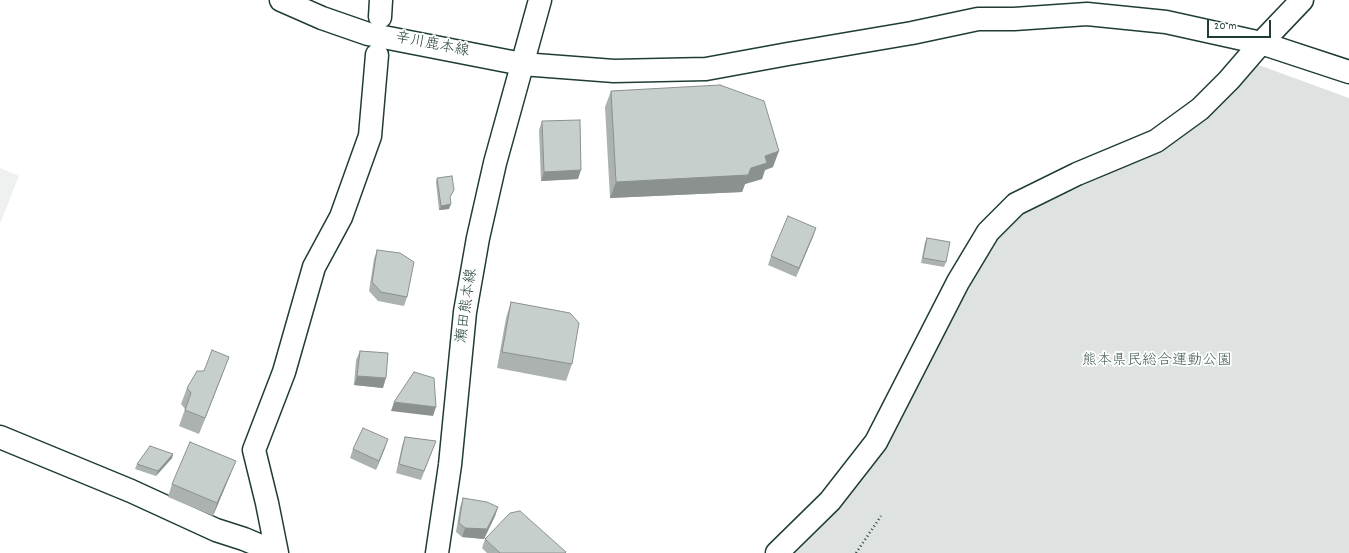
<!DOCTYPE html>
<meta charset="utf-8">
<style>
body{margin:0}
#map{position:relative;width:1349px;height:553px;overflow:hidden;background:#fff;font-family:Dekko,sans-serif}
canvas{display:block}
.scale{position:absolute;left:1207px;top:20px;width:64px;height:18px;box-sizing:border-box;border:2px solid #1f3d34;border-top:0;padding-left:5px;font-size:12px;line-height:14px;white-space:nowrap;color:#1f3d34;-webkit-text-stroke:3px #fff;paint-order:stroke}
</style>
<div id="map">
<canvas width="1349" height="553"></canvas>
<div class="scale">20 m</div>
</div>
<script>
const ctx = document.querySelector('canvas').getContext('2d');
ctx.lineJoin = 'round';
function fillPath(path, color) {
  ctx.fillStyle = color;
  ctx.fill(path, 'evenodd');
}
function poly(rows) {
  const path = new Path2D();
  for (const r of rows) {
    path.moveTo(r[0], r[1]);
    for (let i = 2; i < r.length; i += 2) path.lineTo(r[i], r[i + 1]);
  }
  return path;
}
function stroke(path, color, width, dash) {
  ctx.strokeStyle = color;
  ctx.lineWidth = width;
  ctx.lineCap = dash ? 'butt' : 'round';
  ctx.setLineDash(dash || []);
  ctx.stroke(path);
}
function label(font, color, halo, rows, align = 'center') {
  ctx.font = font + ' Dekko,"Klee One",sans-serif';
  ctx.lineWidth = 3.5;
  ctx.setLineDash([]);
  ctx.textBaseline = 'middle';
  ctx.strokeStyle = halo;
  ctx.fillStyle = color;
  for (const [text, x, y, turn = 0] of rows) {
    ctx.save();
    ctx.translate(x, y);
    ctx.rotate((+turn || 0) * Math.PI / 180);
    ctx.textAlign = isNaN(turn) ? turn : align;
    if (halo) ctx.strokeText(text, 0, 0);
    ctx.fillText(text, 0, 0);
    ctx.restore();
  }
}
const built = poly([
 [0,168,19,176,0,224]
]);
const green = poly([
 [1256,64,1349,98,1349,553,788,553,916,377,996,238,1024,213,1164,148]
]);
const path = poly([
 [856,553,881,516]
]);
const minor = poly([
 [380,17,381,0],
 [0,437,131,491,216,530,244,539,277,553],
 [277,553,267,503,254,450,284,372,314,267,341,217,370,136,377,55],
 [777,553,830,501,876,442,958,282,988,232,1016,204,1077,174,1156,141,1200,109,1229,80,1261,43,1302,0]
]);
const tertiary = poly([
 [522,64,614,71,706,69,788,54,912,33,978,19,1014,19,1087,14,1166,22,1261,43,1349,72]
]);
const secondary = poly([
 [281,0,322,18,368,34,522,64],
 [437,553,450,465,465,312,478,238,495,163,540,0]
]);
const wall = poly([
 [611,91,773,167,765,170,762,179,745,184,742,192,610,198,605,107],
 [542,121,578,179,541,181,539,130],
 [437,178,450,198,449,209,439,210,436,182],
 [816,228,796,277,768,265,771,256],
 [927,238,946,262,944,267,921,263,925,242],
 [377,250,407,297,404,306,378,301,369,291,374,259],
 [511,302,572,364,566,381,497,368,506,318],
 [360,351,383,388,354,385,356,360],
 [223,373,199,434,179,426,185,409,181,404,187,388],
 [405,437,436,441,421,480,396,473,402,446],
 [385,448,376,470,350,458,353,449],
 [173,454,172,458,156,476,135,469,137,464],
 [231,473,213,516,168,497,172,484],
 [463,498,498,507,495,516,484,539,462,537,456,532,460,507],
 [485,539,566,552,565,553,487,553,482,548]
]);
const shadedWall = poly([
 [779,151,773,167,765,170,762,179,745,184,742,192,610,198,616,182,751,168,765,156],
 [581,170,578,179,541,181,544,172],
 [451,204,449,209,439,210,441,206],
 [816,228,813,237,796,277,799,268],
 [229,357,223,373,199,434,205,418],
 [357,376,386,378,383,388,354,385],
 [394,402,436,407,433,416,391,411],
 [388,439,385,448,376,470,379,461],
 [173,454,172,458,156,476,158,471],
 [236,461,231,473,213,516,217,503],
 [498,507,495,516,484,539,462,537,465,528]
]);
const building = poly([
 [720,85,764,101,779,151,765,156,767,163,751,168,748,175,616,182,611,91,720,85],
 [580,120,581,170,544,172,542,121,580,120],
 [452,176,454,190,450,197,451,204,441,206,437,178,452,176],
 [788,216,816,228,799,268,771,256,788,216],
 [927,238,950,242,946,262,923,258,927,238],
 [377,250,400,253,414,262,407,297,381,292,372,282,377,250],
 [511,302,570,313,579,323,572,364,502,352,511,302],
 [212,350,229,357,205,418,185,410,191,393,187,388,197,371,204,371,212,350],
 [360,351,388,353,386,378,357,376,360,351],
 [414,372,434,378,436,407,394,402,414,372],
 [363,428,388,439,379,461,353,449,363,428],
 [405,437,436,441,424,471,399,464,405,437],
 [190,442,236,461,217,503,172,484,190,442],
 [150,446,173,454,158,471,137,464,150,446],
 [463,498,487,502,498,507,487,529,465,528,459,523,463,498],
 [520,511,566,552,565,553,500,553,485,539,510,513,520,511]
]);
const streetNames = [
 ["辛川鹿本線",432,46,11],
 ["瀬田熊本線",468,306,-82]
];
const parkNames = [
 ["熊本県民総合運動公園",1157,362]
];
fillPath(built, '#eef1f0');
fillPath(green, '#dee3e2');
stroke(minor, '#1f3d34', 25);
stroke(tertiary, '#1f3d34', 25);
stroke(secondary, '#1f3d34', 25);
stroke(path, '#1f3d34', 2.5, [1, 3]);
stroke(minor, '#fff', 22);
stroke(tertiary, '#fff', 22);
stroke(secondary, '#fff', 22);
fillPath(wall, '#abb2af');
fillPath(shadedWall, '#8b918f');
fillPath(building, '#c7cfcc');
stroke(building, '#8b918f', 1);
label('15px', '#1f3d34', '#fff', streetNames);
label('15px', '#455e57', '#fff', parkNames);
</script>
